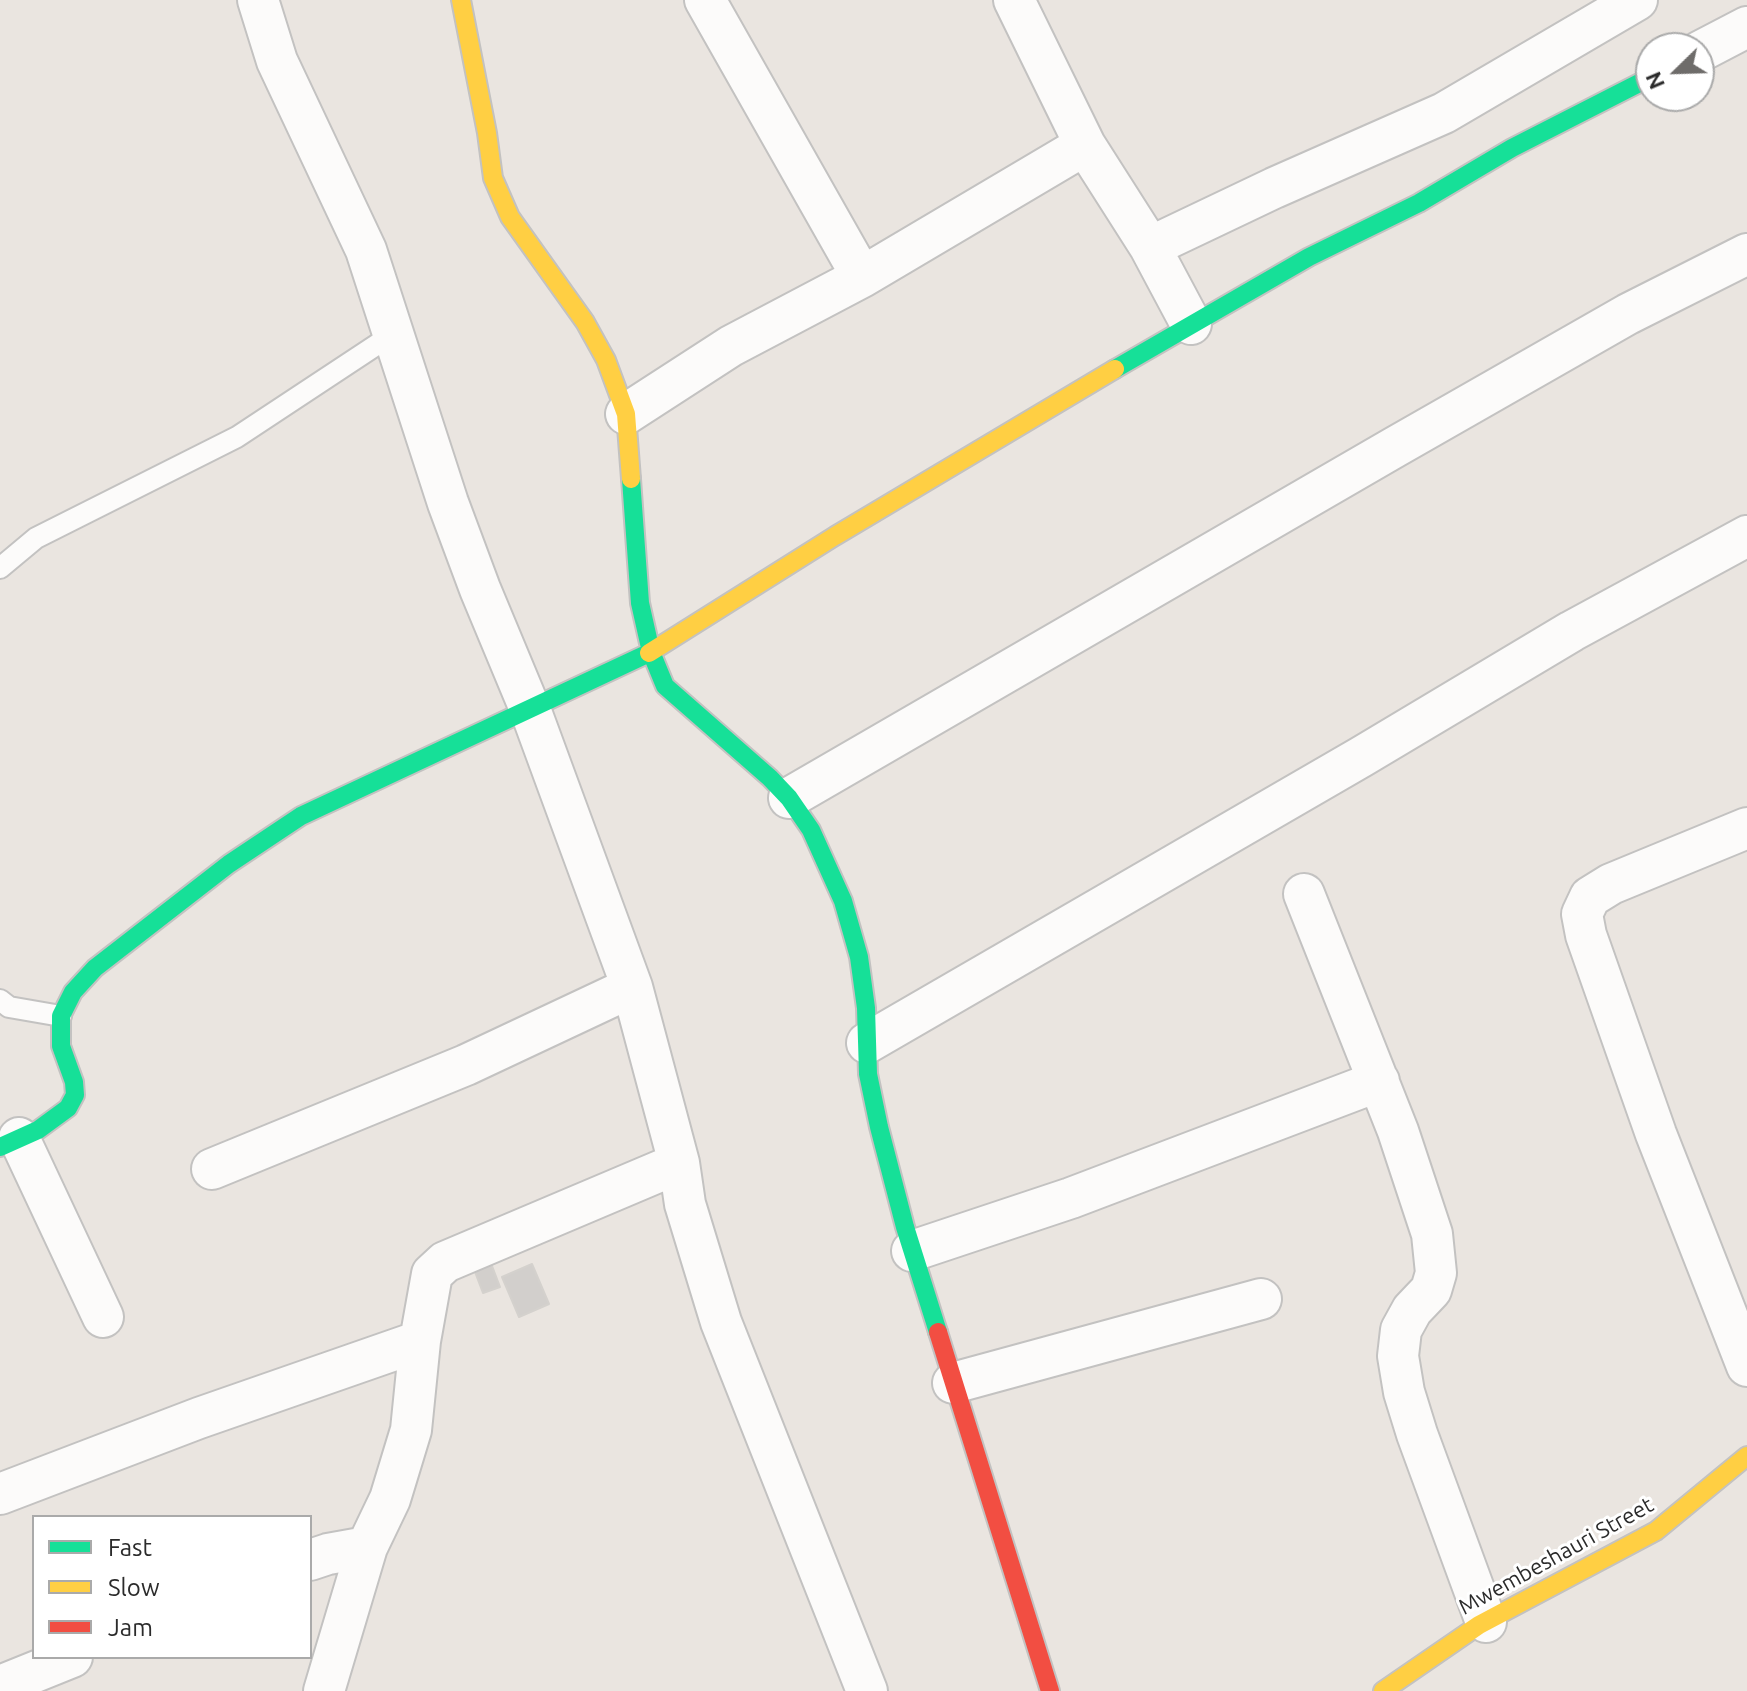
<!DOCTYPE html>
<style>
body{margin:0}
#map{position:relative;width:1747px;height:1691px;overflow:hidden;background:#eae5e0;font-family:Ubuntu,sans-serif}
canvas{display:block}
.legend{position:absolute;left:32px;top:1515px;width:280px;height:144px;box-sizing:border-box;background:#fff;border:2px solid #aaa;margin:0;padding:10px 14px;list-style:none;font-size:24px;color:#2b2b2b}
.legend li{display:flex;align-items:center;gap:16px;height:40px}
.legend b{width:40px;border:2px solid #aaa}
.north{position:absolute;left:1635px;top:32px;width:80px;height:80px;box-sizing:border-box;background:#fff;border:2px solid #aaa;border-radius:50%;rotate:247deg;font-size:22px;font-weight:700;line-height:32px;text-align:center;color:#2b2b2b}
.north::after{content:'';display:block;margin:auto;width:28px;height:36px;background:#6e6c6a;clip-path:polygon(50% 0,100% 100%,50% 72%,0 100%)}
</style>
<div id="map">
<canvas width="1747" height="1691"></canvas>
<ul class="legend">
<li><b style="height:10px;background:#16e098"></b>Fast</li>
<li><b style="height:10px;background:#ffcf43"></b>Slow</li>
<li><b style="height:10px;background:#f24e42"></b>Jam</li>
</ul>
<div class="north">N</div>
</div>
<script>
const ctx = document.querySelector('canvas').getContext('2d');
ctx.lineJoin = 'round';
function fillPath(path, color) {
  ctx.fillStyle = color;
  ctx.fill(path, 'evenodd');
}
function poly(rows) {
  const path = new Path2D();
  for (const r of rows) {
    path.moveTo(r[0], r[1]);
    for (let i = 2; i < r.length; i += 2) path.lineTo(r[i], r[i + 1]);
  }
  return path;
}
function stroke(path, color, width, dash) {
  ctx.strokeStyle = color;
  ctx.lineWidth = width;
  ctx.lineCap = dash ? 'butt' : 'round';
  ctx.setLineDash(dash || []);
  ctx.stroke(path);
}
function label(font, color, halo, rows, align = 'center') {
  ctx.font = font + ' Ubuntu,sans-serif';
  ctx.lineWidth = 6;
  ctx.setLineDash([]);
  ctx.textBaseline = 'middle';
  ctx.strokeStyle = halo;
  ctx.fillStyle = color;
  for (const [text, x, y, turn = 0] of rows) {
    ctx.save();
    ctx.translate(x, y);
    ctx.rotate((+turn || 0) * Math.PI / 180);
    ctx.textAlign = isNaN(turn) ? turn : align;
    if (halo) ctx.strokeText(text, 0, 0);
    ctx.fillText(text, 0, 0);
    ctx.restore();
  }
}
const building = poly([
 [489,1258,500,1287,483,1293,472,1264,489,1258],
 [532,1264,549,1304,519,1317,502,1277,532,1264]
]);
const lane = poly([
 [0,568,36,538,237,437,393,334],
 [0,1000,9,1007,61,1016]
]);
const street = poly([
 [258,0,277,61,366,250,448,503,480,589,530,709,632,987,679,1163,685,1204,721,1322,867,1691],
 [705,0,862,277],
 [1014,0,1085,145,1150,247,1191,324],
 [1699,52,1747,27],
 [1150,247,1274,188,1444,113,1637,0],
 [626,414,731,346,862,277,1085,145],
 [789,798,1395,447,1628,314,1747,254],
 [1747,828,1611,884,1590,897,1582,914,1586,935,1656,1134,1747,1366],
 [1304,894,1398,1131,1432,1234,1436,1273,1431,1290,1412,1310,1401,1330,1398,1356,1404,1392,1417,1434,1486,1622],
 [867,1043,1361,757,1572,631,1747,536],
 [19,1138,103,1317],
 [212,1169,466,1065,632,987],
 [912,1251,1071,1198,1379,1081],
 [953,1383,1261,1299],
 [0,1494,199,1418,420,1341],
 [310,1560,328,1554,367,1547],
 [0,1686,72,1657],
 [324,1691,367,1547,390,1499,411,1430,420,1341,432,1274,445,1262,679,1163]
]);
const fast = poly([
 [1115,369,1309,257,1419,203,1512,148,1651,77],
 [631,479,640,603,651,652,665,686,770,778,789,798,811,830,843,901,859,957,866,1008,868,1074,879,1127,905,1227,938,1332],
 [0,1147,38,1130,68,1108,75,1095,74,1082,61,1046,61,1016,73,992,95,968,229,864,301,816,649,653]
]);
const slow = poly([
 [461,0,487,133,493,178,510,217,585,322,606,360,626,414,631,479],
 [649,653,835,536,1115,369],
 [1383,1691,1479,1625,1656,1531,1747,1456]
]);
const jam = poly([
 [938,1332,1050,1691]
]);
const streetNames = [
 ["Mwembeshauri Street",1556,1556,-29]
];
fillPath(building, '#d2cfcc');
stroke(building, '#d4d1cd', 2);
stroke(lane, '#c3c2c1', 24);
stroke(street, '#c3c2c1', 44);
stroke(fast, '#c3c2c1', 22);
stroke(slow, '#c3c2c1', 22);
stroke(jam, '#c3c2c1', 22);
stroke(lane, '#fcfbfa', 20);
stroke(street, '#fcfbfa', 40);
stroke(fast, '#16e098', 18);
stroke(slow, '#ffcf43', 18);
stroke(jam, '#f24e42', 18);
label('22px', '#2b2b2b', '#fff', streetNames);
</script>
